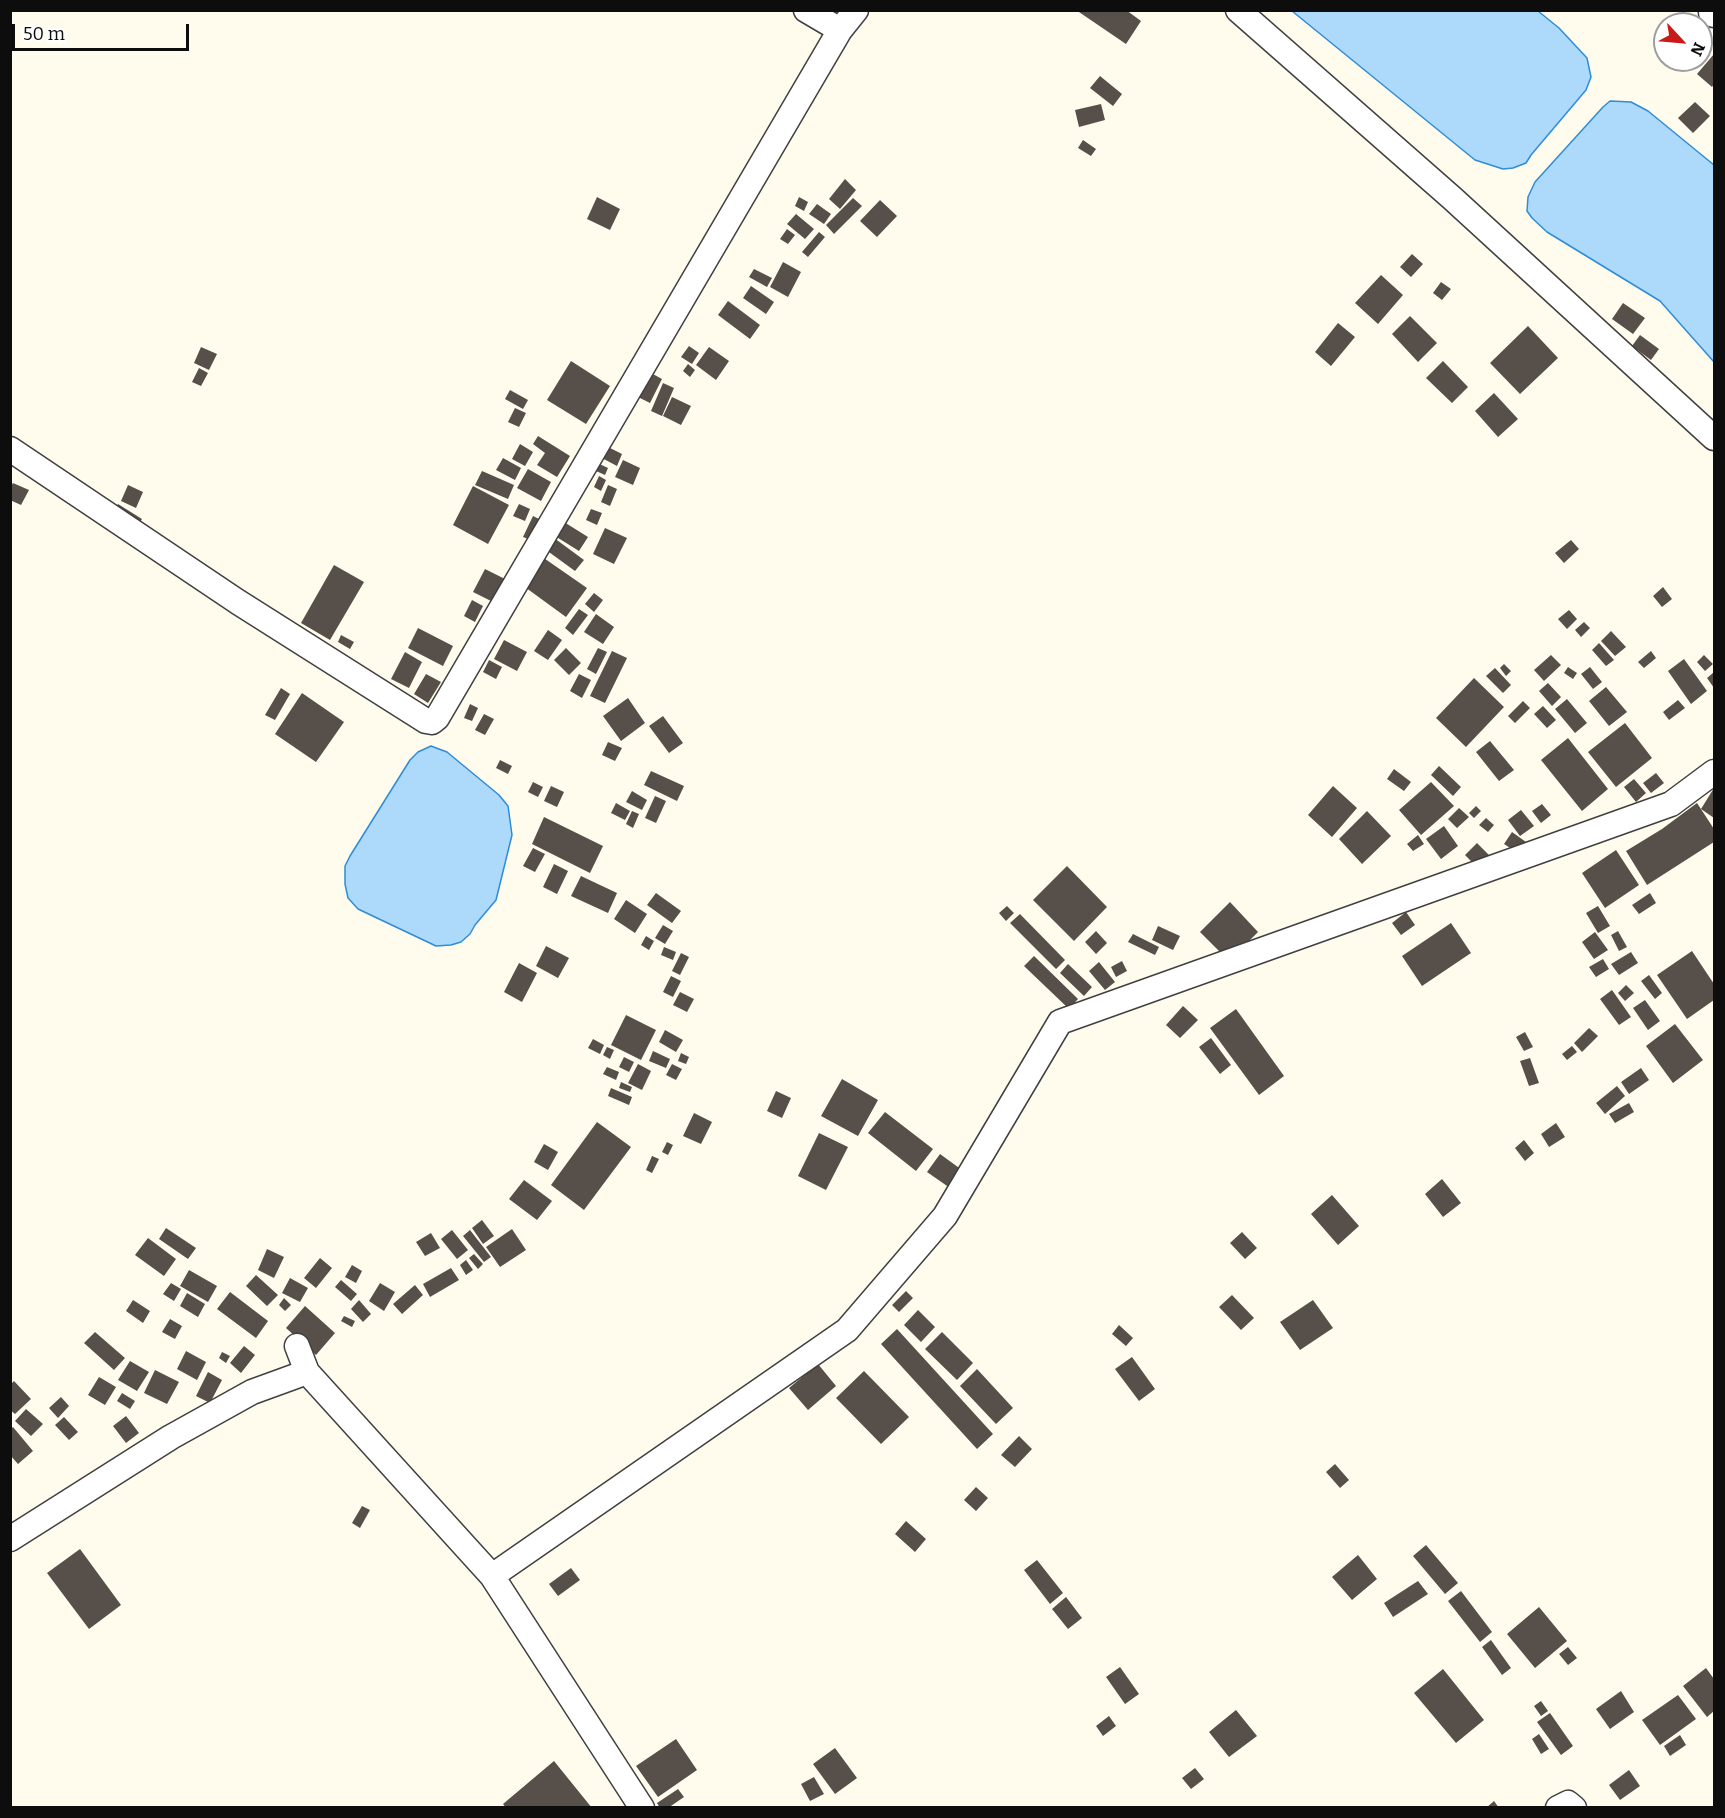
<!DOCTYPE html>
<style>
body{margin:0}
#map{position:relative;width:1725px;height:1818px;overflow:hidden;background:#fffced;font-family:Bitter,serif}
canvas{display:block}
.frame{position:absolute;inset:0;border:12px solid #0d0d0d;pointer-events:none}
.north{position:absolute;left:1653px;top:12px;width:60px;height:60px;box-sizing:border-box;background:#fff;border:2px solid #9e9e9e;border-radius:50%;rotate:116deg;font-size:16px;font-weight:700;line-height:24px;text-align:center;color:#0d0d0d}
.north::after{content:'';display:block;margin:auto;width:21px;height:27px;background:#c91a1a;clip-path:polygon(50% 0,100% 100%,50% 72%,0 100%)}
.scale{position:absolute;left:12px;top:24px;width:177px;height:27px;box-sizing:border-box;border:3px solid #0d0d0d;border-top:0;padding-left:8px;font-size:18px;line-height:21px;white-space:nowrap;color:#0d0d0d;-webkit-text-stroke:4px #fff;paint-order:stroke}
</style>
<div id="map">
<canvas width="1725" height="1818"></canvas>
<div class="frame"></div>
<div class="north">N</div>
<div class="scale">50 m</div>
</div>
<script>
const ctx = document.querySelector('canvas').getContext('2d');
ctx.lineJoin = 'round';
function fillPath(path, color) {
  ctx.fillStyle = color;
  ctx.fill(path, 'evenodd');
}
function poly(rows) {
  const path = new Path2D();
  for (const r of rows) {
    path.moveTo(r[0], r[1]);
    for (let i = 2; i < r.length; i += 2) path.lineTo(r[i], r[i + 1]);
  }
  return path;
}
function stroke(path, color, width, dash) {
  ctx.strokeStyle = color;
  ctx.lineWidth = width;
  ctx.lineCap = dash ? 'butt' : 'round';
  ctx.setLineDash(dash || []);
  ctx.stroke(path);
}
const water = poly([
 [1292,11,1538,11,1559,28,1587,58,1591,77,1586,90,1531,155,1526,163,1513,168,1503,169,1475,160,1292,11],
 [1610,101,1631,102,1648,111,1714,165,1714,362,1660,301,1547,232,1532,218,1527,211,1528,197,1535,182,1603,107,1610,101],
 [431,746,447,752,499,795,508,806,512,835,496,900,475,925,470,934,461,942,451,945,436,946,358,909,348,898,345,884,345,866,350,856,410,760,418,752,431,746]
]);
const building = poly([
 [1076,10,1126,10,1141,21,1126,44],
 [1714,54,1714,84,1712,87,1697,74],
 [1100,76,1122,94,1113,106,1090,88],
 [1695,102,1710,116,1693,133,1678,118],
 [1101,104,1105,120,1079,127,1075,110],
 [1083,140,1096,149,1091,156,1078,148],
 [845,179,856,190,840,209,829,199],
 [597,197,620,209,610,230,587,219],
 [799,197,808,202,804,211,795,206],
 [853,198,862,206,834,234,826,225],
 [880,200,897,216,877,237,860,221],
 [817,204,831,214,824,224,809,214],
 [796,214,814,229,805,239,787,224],
 [787,229,795,235,788,244,780,239],
 [819,232,825,237,808,257,802,252],
 [1412,254,1423,264,1411,277,1400,267],
 [783,262,801,272,788,297,770,287],
 [754,269,772,278,767,287,749,277],
 [1381,275,1403,295,1378,324,1355,303],
 [1441,282,1451,289,1442,300,1433,293],
 [751,286,774,302,766,314,743,298],
 [728,301,760,325,750,339,718,315],
 [1623,303,1645,318,1633,334,1612,319],
 [1410,316,1437,343,1418,362,1392,334],
 [1338,323,1355,337,1331,366,1315,352],
 [1528,326,1558,358,1520,394,1490,363],
 [1640,335,1659,349,1651,360,1632,346],
 [689,346,699,353,692,364,681,357],
 [201,347,217,354,209,370,194,363],
 [709,347,729,361,716,380,696,365],
 [571,361,610,386,586,424,547,400],
 [1443,361,1468,387,1452,403,1426,378],
 [688,364,695,370,690,377,683,371],
 [199,368,208,373,201,386,192,382],
 [651,373,662,379,650,403,638,397],
 [663,383,674,388,662,416,651,411],
 [510,390,528,400,523,409,505,399],
 [1494,393,1518,419,1498,437,1475,411],
 [672,397,691,406,681,425,663,416],
 [515,408,526,413,519,427,508,422],
 [538,436,570,456,557,477,537,465,545,453,533,444],
 [520,444,533,452,525,466,512,459],
 [606,446,622,454,617,466,600,457],
 [503,458,521,468,515,480,496,470],
 [591,460,608,468,605,475,587,467],
 [623,460,640,468,633,485,615,477],
 [528,469,551,482,541,501,517,488],
 [482,471,514,485,508,499,475,485],
 [599,476,606,480,601,491,594,487],
 [13,483,29,490,21,505,10,500,10,488],
 [128,485,143,492,136,508,121,501],
 [608,485,617,489,610,506,601,502],
 [473,486,509,505,488,544,453,525],
 [118,504,142,519,136,529,112,514],
 [519,504,530,509,525,521,513,516],
 [591,509,602,513,597,525,586,520],
 [533,516,543,521,533,541,523,537],
 [564,522,588,537,579,551,555,536],
 [605,528,627,538,614,564,593,554],
 [550,535,584,560,575,571,542,547],
 [1571,540,1579,549,1564,563,1555,553],
 [538,554,587,588,566,617,518,582],
 [334,565,364,582,330,640,301,623],
 [485,569,509,581,497,604,473,592],
 [1663,587,1672,599,1662,607,1653,596],
 [594,593,603,600,594,612,585,604],
 [472,600,483,606,475,622,464,616],
 [579,609,588,615,573,635,565,628],
 [1569,610,1577,619,1567,629,1558,619],
 [596,614,614,627,603,644,584,632],
 [1584,622,1590,628,1581,637,1575,630],
 [418,628,453,646,443,666,408,648],
 [548,630,562,640,548,660,534,651],
 [1611,631,1626,647,1615,656,1601,641],
 [341,635,354,642,350,649,338,642],
 [504,640,527,652,517,671,494,659],
 [1599,643,1614,660,1606,666,1592,650],
 [566,648,581,663,569,675,554,660],
 [598,648,607,652,596,674,587,669],
 [612,651,627,658,605,703,590,696],
 [1651,651,1656,658,1644,668,1638,662],
 [405,652,422,662,409,688,391,679],
 [1551,655,1561,665,1544,681,1534,670],
 [1704,655,1713,664,1705,671,1697,662],
 [1684,659,1707,691,1691,704,1668,671],
 [489,660,502,667,496,679,483,672],
 [1504,664,1511,671,1506,676,1500,668],
 [1568,667,1577,673,1573,679,1564,673],
 [1590,667,1602,682,1593,689,1581,674],
 [1495,668,1511,685,1503,693,1486,676],
 [1714,672,1714,688,1707,678],
 [426,674,441,682,428,703,414,694],
 [579,674,591,680,582,698,570,691],
 [1474,678,1504,707,1466,747,1436,718],
 [1548,683,1561,697,1552,706,1539,691],
 [1606,687,1627,712,1609,726,1589,701],
 [281,688,290,694,275,720,265,715],
 [302,693,344,722,316,762,275,734],
 [628,698,645,723,621,741,603,716],
 [1567,699,1587,723,1575,733,1555,709],
 [1678,700,1685,708,1669,720,1663,712],
 [1523,701,1530,708,1515,723,1508,716],
 [470,704,478,708,472,721,464,718],
 [1543,706,1556,720,1547,728,1534,714],
 [484,714,494,719,485,735,475,730],
 [663,716,683,743,669,753,649,726],
 [1625,723,1652,758,1616,787,1588,752],
 [1568,738,1608,789,1582,811,1541,760],
 [1490,741,1514,770,1499,781,1476,752],
 [608,742,622,748,615,761,602,755],
 [500,760,512,766,508,774,496,768],
 [1439,766,1461,787,1453,796,1431,775],
 [1394,769,1411,782,1404,791,1387,779],
 [651,771,684,786,677,801,644,785],
 [1656,773,1664,783,1651,793,1643,783],
 [1634,779,1646,793,1636,802,1624,787],
 [533,782,543,787,538,797,528,792],
 [1431,782,1454,806,1421,835,1399,810],
 [551,786,564,792,557,807,544,801],
 [1333,786,1357,808,1332,837,1308,815],
 [1714,788,1714,818,1701,809],
 [632,791,647,800,642,810,626,802],
 [655,796,666,801,656,823,645,818],
 [616,803,630,811,625,820,611,813],
 [1697,803,1714,829,1714,842,1647,885,1626,851,1662,829],
 [1542,804,1551,815,1541,823,1532,811],
 [1476,806,1481,811,1474,818,1469,813],
 [1459,808,1469,817,1457,828,1448,819],
 [1521,810,1534,826,1520,836,1508,820],
 [632,811,639,814,633,828,626,824],
 [1367,811,1391,836,1362,864,1339,839],
 [544,817,603,846,590,873,532,844],
 [1486,818,1494,825,1488,832,1479,825],
 [1444,826,1458,846,1441,859,1426,839],
 [1512,832,1526,842,1518,853,1504,844],
 [1418,835,1424,844,1413,851,1407,844],
 [1477,843,1491,857,1479,869,1465,855],
 [533,848,545,854,535,872,523,866],
 [1616,850,1639,885,1605,908,1582,873],
 [554,864,568,871,557,894,543,887],
 [1067,866,1107,907,1074,941,1033,900],
 [581,876,617,893,608,913,571,896],
 [656,893,681,911,672,923,647,905],
 [1650,893,1656,903,1639,914,1632,905],
 [626,900,647,914,635,933,614,919],
 [1230,902,1258,932,1229,961,1200,932],
 [1007,906,1014,913,1006,921,999,913],
 [1598,906,1610,926,1598,933,1586,913],
 [1406,912,1415,925,1401,935,1392,923],
 [1020,914,1065,960,1056,969,1010,923],
 [1451,923,1471,953,1422,986,1402,956],
 [663,925,673,931,665,944,655,938],
 [1158,926,1180,936,1173,950,1152,940],
 [1096,931,1107,943,1096,954,1085,942],
 [1618,931,1627,947,1619,951,1611,935],
 [1595,932,1608,950,1594,959,1582,942],
 [1133,934,1159,947,1155,955,1128,942],
 [646,936,654,941,649,950,641,945],
 [546,946,569,958,558,978,536,966],
 [664,947,676,952,673,960,661,955],
 [1692,951,1714,984,1714,1000,1687,1019,1657,975],
 [1631,952,1638,963,1619,975,1611,964],
 [681,953,689,957,680,975,672,971],
 [1034,956,1078,999,1069,1009,1024,966],
 [1603,959,1609,969,1596,977,1589,967],
 [1122,961,1127,971,1116,977,1111,967],
 [1099,962,1115,982,1105,990,1089,971],
 [519,963,537,973,522,1002,504,992],
 [1068,964,1092,987,1084,996,1060,973],
 [1649,975,1662,993,1655,999,1641,981],
 [671,976,681,981,673,997,663,992],
 [1626,985,1634,993,1625,1001,1618,993],
 [1612,990,1631,1017,1619,1025,1600,999],
 [680,992,694,999,687,1012,673,1005],
 [1645,1000,1660,1021,1648,1030,1633,1008],
 [1183,1006,1198,1020,1180,1038,1166,1025],
 [1236,1009,1284,1076,1259,1095,1210,1028],
 [626,1015,656,1030,641,1060,611,1045],
 [1675,1024,1703,1060,1673,1083,1646,1046],
 [1589,1028,1598,1036,1582,1052,1574,1043],
 [665,1030,683,1040,676,1052,659,1042],
 [1525,1032,1533,1047,1524,1051,1516,1037],
 [1211,1038,1231,1065,1220,1074,1199,1047],
 [593,1039,604,1045,600,1054,588,1048],
 [1572,1046,1577,1052,1567,1060,1562,1054],
 [607,1047,614,1050,610,1059,603,1055],
 [653,1051,670,1059,666,1068,649,1061],
 [681,1053,689,1057,686,1064,678,1061],
 [624,1057,634,1062,629,1072,619,1067],
 [1530,1058,1539,1083,1529,1086,1520,1061],
 [638,1064,651,1071,642,1090,628,1083],
 [672,1064,682,1069,676,1080,666,1075],
 [607,1067,619,1072,616,1080,603,1074],
 [1641,1068,1649,1080,1629,1094,1621,1082],
 [842,1079,878,1100,858,1136,821,1116],
 [621,1082,632,1087,630,1092,619,1088],
 [1617,1086,1625,1096,1605,1114,1596,1103],
 [611,1088,632,1097,629,1105,608,1096],
 [776,1091,791,1098,782,1118,767,1111],
 [1629,1103,1634,1112,1615,1123,1609,1114],
 [885,1112,933,1149,916,1171,868,1133],
 [694,1113,712,1122,701,1144,683,1136],
 [597,1122,631,1147,584,1210,551,1185],
 [1556,1123,1565,1137,1549,1147,1541,1134],
 [819,1133,848,1147,826,1190,798,1176],
 [1524,1140,1534,1153,1525,1161,1515,1148],
 [667,1142,673,1145,668,1155,662,1152],
 [544,1144,558,1152,548,1170,534,1162],
 [940,1154,962,1170,950,1188,927,1172],
 [652,1156,659,1159,652,1173,646,1170],
 [1442,1179,1461,1203,1443,1217,1425,1194],
 [524,1180,552,1201,537,1220,509,1199],
 [1332,1195,1359,1226,1338,1245,1311,1214],
 [482,1220,494,1236,483,1244,472,1228],
 [166,1228,196,1248,188,1259,159,1239],
 [512,1229,526,1250,500,1267,486,1247],
 [452,1230,468,1250,457,1259,441,1239],
 [470,1230,491,1257,484,1262,463,1236],
 [1242,1232,1257,1248,1245,1259,1230,1243],
 [431,1233,440,1248,425,1256,416,1242],
 [148,1238,176,1259,164,1276,135,1255],
 [267,1249,284,1257,274,1278,258,1270],
 [474,1254,483,1264,478,1269,469,1258],
 [320,1258,332,1268,316,1288,304,1278],
 [466,1260,473,1270,466,1275,460,1265],
 [352,1265,362,1271,356,1283,345,1277],
 [451,1268,459,1280,430,1297,423,1284],
 [189,1270,217,1286,208,1302,180,1286],
 [256,1275,278,1295,267,1306,246,1286],
 [290,1278,308,1288,300,1302,282,1293],
 [341,1280,357,1294,351,1301,335,1287],
 [171,1283,181,1289,174,1301,163,1294],
 [380,1283,395,1292,384,1311,369,1301],
 [415,1285,423,1295,402,1314,393,1304],
 [906,1291,913,1298,899,1312,892,1305],
 [230,1292,268,1321,256,1338,217,1309],
 [187,1293,205,1304,198,1317,180,1306],
 [1232,1295,1254,1318,1241,1330,1219,1307],
 [284,1298,291,1305,285,1311,279,1305],
 [133,1300,150,1311,143,1323,126,1311],
 [359,1300,371,1314,363,1322,351,1309],
 [1313,1300,1333,1328,1300,1350,1280,1322],
 [305,1306,335,1333,316,1355,286,1328],
 [918,1310,935,1327,921,1342,904,1325],
 [344,1316,355,1321,352,1327,341,1321],
 [170,1319,182,1326,175,1339,162,1332],
 [1119,1325,1133,1338,1126,1346,1112,1334],
 [897,1329,993,1434,977,1449,881,1344],
 [95,1332,125,1358,114,1370,84,1343],
 [942,1332,973,1363,957,1380,925,1349],
 [244,1346,255,1355,241,1373,230,1363],
 [186,1351,206,1362,197,1380,177,1369],
 [222,1352,230,1356,226,1363,219,1358],
 [1132,1357,1155,1389,1139,1401,1115,1369],
 [130,1361,149,1372,137,1391,118,1380],
 [818,1364,836,1386,808,1410,789,1388],
 [977,1369,1013,1408,996,1424,960,1386],
 [155,1370,179,1382,167,1404,144,1393],
 [864,1371,909,1417,881,1444,836,1398],
 [208,1372,222,1380,210,1403,196,1396],
 [99,1377,116,1387,105,1405,88,1395],
 [14,1381,31,1399,15,1414,10,1410,10,1385],
 [122,1393,135,1401,130,1409,117,1401],
 [61,1397,69,1406,58,1418,49,1408],
 [26,1409,43,1424,31,1436,15,1421],
 [126,1416,139,1433,126,1443,113,1426],
 [64,1417,78,1432,69,1440,55,1425],
 [13,1427,33,1451,18,1464,10,1455,10,1430],
 [1019,1436,1032,1449,1015,1467,1001,1455],
 [1335,1464,1349,1480,1340,1488,1326,1472],
 [976,1487,988,1498,976,1511,964,1500],
 [362,1506,370,1510,360,1528,352,1523],
 [906,1521,926,1539,915,1552,895,1534],
 [1426,1545,1458,1583,1445,1594,1413,1556],
 [80,1549,121,1605,89,1629,47,1573],
 [1358,1555,1377,1579,1352,1600,1332,1577],
 [1037,1560,1063,1593,1050,1604,1024,1570],
 [571,1568,580,1580,558,1596,549,1584],
 [1418,1581,1428,1594,1393,1617,1384,1603],
 [1461,1591,1492,1632,1480,1642,1448,1601],
 [1066,1597,1082,1618,1068,1629,1052,1609],
 [1539,1607,1567,1641,1535,1668,1507,1634],
 [1491,1640,1511,1668,1502,1675,1482,1647],
 [1568,1647,1577,1658,1568,1665,1559,1654],
 [1120,1667,1139,1694,1125,1704,1106,1677],
 [1706,1668,1714,1679,1714,1711,1707,1717,1683,1686],
 [1443,1669,1484,1720,1456,1743,1414,1693],
 [1621,1691,1634,1712,1610,1729,1596,1709],
 [1678,1695,1696,1719,1660,1745,1642,1720],
 [1541,1701,1548,1711,1541,1716,1534,1706],
 [1236,1710,1257,1736,1229,1757,1209,1732],
 [1550,1713,1573,1746,1561,1755,1537,1722],
 [1109,1716,1116,1726,1103,1736,1096,1726],
 [1539,1734,1549,1749,1541,1754,1532,1739],
 [1680,1735,1686,1745,1670,1756,1664,1746],
 [676,1739,697,1770,658,1797,636,1766],
 [835,1748,857,1778,835,1794,813,1764],
 [554,1761,592,1808,506,1808,503,1804],
 [1195,1768,1204,1779,1191,1789,1182,1778],
 [1629,1770,1640,1786,1620,1800,1609,1785],
 [814,1777,824,1794,810,1801,801,1784],
 [678,1789,684,1797,668,1808,660,1808,657,1803],
 [1494,1801,1499,1808,1486,1808]
]);
const minor = poly([
 [806,10,840,30,856,10],
 [1238,10,1452,198,1714,438],
 [10,449,238,602,426,721,432,722,437,718,840,30],
 [297,1346,307,1372,492,1576,642,1808],
 [10,1539,171,1437,252,1392,307,1372],
 [492,1576,847,1330,945,1216,1060,1022,1671,804,1714,772],
 [1558,1808,1568,1803,1574,1808]
]);
const tertiary = poly([
 [1714,10,1714,12]
]);
fillPath(water, '#addafb');
stroke(water, '#2e8cd8', 1.5);
fillPath(building, '#574f49');
stroke(minor, '#404040', 27);
stroke(tertiary, '#404040', 33);
stroke(minor, '#fff', 24);
stroke(tertiary, '#fff', 30);
</script>
